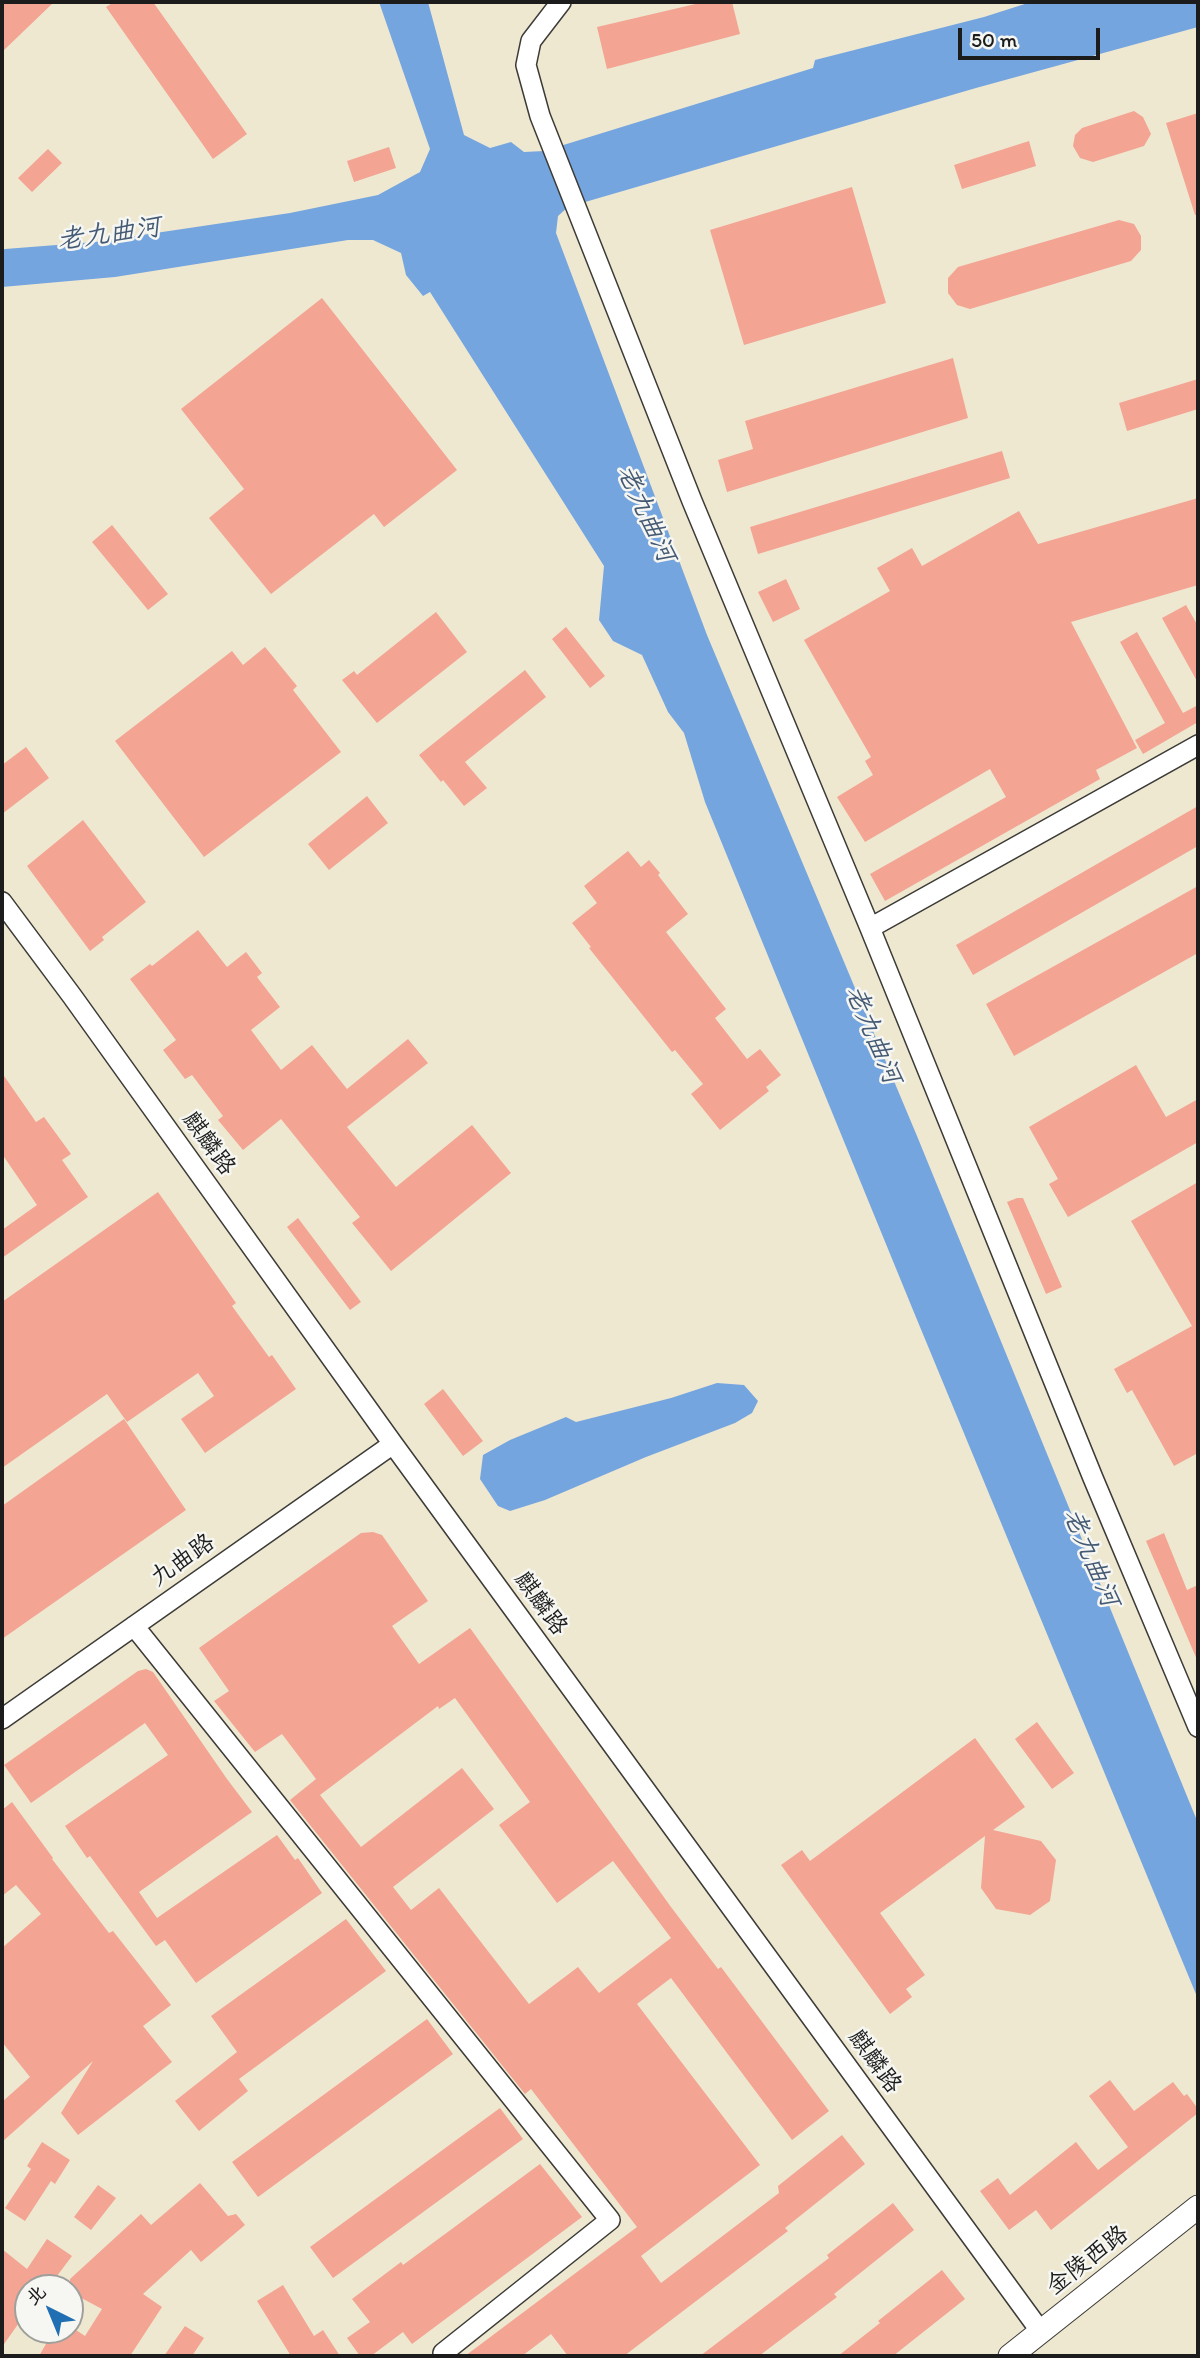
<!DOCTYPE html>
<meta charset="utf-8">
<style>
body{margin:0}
#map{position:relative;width:1200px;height:2358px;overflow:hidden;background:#eee8d1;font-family:Itim,"LXGW WenKai TC",sans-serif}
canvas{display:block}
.frame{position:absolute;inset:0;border:4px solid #1c1c1c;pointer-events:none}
.north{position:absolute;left:14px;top:2274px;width:70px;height:70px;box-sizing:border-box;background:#f6f6f2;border:2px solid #9f9f9c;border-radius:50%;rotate:317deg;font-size:19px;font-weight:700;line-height:28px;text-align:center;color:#1c1c1c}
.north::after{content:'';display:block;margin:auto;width:24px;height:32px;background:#1f6fb2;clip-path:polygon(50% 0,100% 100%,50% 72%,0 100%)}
.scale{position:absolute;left:958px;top:28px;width:142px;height:32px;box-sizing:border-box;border:4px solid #1c1c1c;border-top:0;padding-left:9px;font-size:21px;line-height:24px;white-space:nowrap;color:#1c1c1c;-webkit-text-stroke:5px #f6f6f2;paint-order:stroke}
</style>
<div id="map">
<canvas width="1200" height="2358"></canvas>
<div class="frame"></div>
<div class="north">北</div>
<div class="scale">50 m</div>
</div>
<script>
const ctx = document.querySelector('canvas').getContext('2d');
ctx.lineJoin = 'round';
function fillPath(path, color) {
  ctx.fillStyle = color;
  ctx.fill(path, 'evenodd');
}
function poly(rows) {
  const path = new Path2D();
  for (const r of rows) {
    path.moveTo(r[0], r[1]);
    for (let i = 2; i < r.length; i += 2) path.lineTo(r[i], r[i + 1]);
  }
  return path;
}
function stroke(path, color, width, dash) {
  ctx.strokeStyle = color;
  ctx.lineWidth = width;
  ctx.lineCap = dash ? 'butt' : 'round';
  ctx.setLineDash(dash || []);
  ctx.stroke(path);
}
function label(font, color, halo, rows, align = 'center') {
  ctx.font = font + ' Itim,"LXGW WenKai TC",sans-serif';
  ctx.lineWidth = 5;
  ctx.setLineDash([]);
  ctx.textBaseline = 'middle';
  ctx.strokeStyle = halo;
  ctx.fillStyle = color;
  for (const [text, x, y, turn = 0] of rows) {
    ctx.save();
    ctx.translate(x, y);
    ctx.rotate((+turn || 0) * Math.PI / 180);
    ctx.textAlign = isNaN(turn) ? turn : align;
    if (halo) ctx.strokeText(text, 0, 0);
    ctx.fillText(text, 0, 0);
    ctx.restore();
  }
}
const water = poly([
 [379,2,428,2,464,135,490,148,511,142,524,152,544,151,813,68,815,60,984,17,1031,2,1198,2,1198,27,976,88,568,207,558,216,556,233,707,635,917,1136,1198,1823,1198,1999,913,1310,705,802,684,733,668,712,642,655,613,641,599,620,604,566,430,292,423,296,406,275,401,253,373,240,348,240,115,277,2,287,2,250,5,249,95,242,290,213,378,195,420,172,430,149],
 [717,1383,744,1385,758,1401,752,1413,735,1423,646,1457,545,1500,510,1511,498,1506,480,1479,483,1455,510,1440,566,1417,576,1422,671,1398]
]);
const building = poly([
 [2,2,54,2,2,52],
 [114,2,153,2,247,134,213,159,106,7],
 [704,2,732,2,740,34,607,69,597,27],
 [1134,111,1143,117,1151,134,1144,146,1093,162,1080,158,1073,146,1075,135,1082,128],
 [1198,113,1198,215,1195,215,1166,123],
 [1029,141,1036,166,962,189,954,165],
 [389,147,396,168,354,182,347,161],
 [48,149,62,163,32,192,18,178],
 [852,187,886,303,744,345,710,230],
 [1119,220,1134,224,1141,236,1141,250,1131,261,970,309,957,305,948,293,948,278,958,267],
 [322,298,457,470,384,527,374,514,271,594,209,518,244,489,181,409],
 [953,358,968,418,727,492,718,460,753,449,745,421],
 [1198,379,1198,409,1127,431,1119,403],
 [1002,451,1010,478,758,554,750,527],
 [1198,498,1198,585,1071,622,1137,748,1096,770,1100,779,885,901,870,874,1006,797,990,769,865,842,837,797,873,775,865,761,871,757,804,640,890,591,877,568,912,548,922,566,1019,511,1038,544],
 [112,525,168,594,148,610,92,542],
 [786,579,800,609,773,622,758,592],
 [1186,605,1198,626,1198,683,1162,618],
 [436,612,467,652,377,723,342,680,354,671,357,675],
 [566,627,605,676,590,688,552,639],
 [1137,632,1183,713,1198,705,1198,722,1143,754,1135,740,1165,723,1120,642],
 [265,647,297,686,293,690,341,752,204,857,115,741,232,651,243,665],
 [525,670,546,697,465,762,487,788,464,806,443,780,441,782,419,755],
 [26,747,49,778,2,814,2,765],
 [367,796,388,823,329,870,308,844],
 [1198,806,1198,846,973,975,956,945],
 [83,820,146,902,102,937,104,940,90,951,27,866],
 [628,851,641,867,649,860,660,873,658,875,688,914,666,932,726,1009,715,1018,747,1059,760,1049,781,1075,766,1087,769,1091,720,1130,691,1094,703,1084,675,1050,672,1052,589,948,591,947,572,923,597,903,584,886],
 [1198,886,1198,953,1014,1056,986,1004],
 [198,930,227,967,246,952,262,973,257,977,280,1007,251,1030,281,1070,312,1045,347,1089,408,1039,428,1063,347,1127,396,1187,472,1125,511,1173,391,1271,352,1223,360,1217,281,1119,243,1150,218,1120,223,1116,192,1075,185,1079,163,1050,176,1040,130,979,150,964,152,966],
 [1136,1065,1166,1117,1198,1099,1198,1142,1068,1217,1049,1184,1058,1179,1029,1127],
 [2,1073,36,1122,44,1117,71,1154,62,1160,88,1197,2,1258,2,1230,37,1205,2,1154],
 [1198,1182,1198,1453,1174,1466,1132,1390,1127,1393,1114,1369,1192,1326,1131,1221],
 [158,1192,236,1303,232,1306,269,1357,272,1355,296,1389,205,1453,181,1419,214,1396,198,1373,127,1422,107,1394,2,1468,2,1302],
 [1017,1198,1023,1198,1062,1287,1046,1294,1007,1202],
 [298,1218,361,1302,350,1310,287,1227],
 [443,1389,483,1441,463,1456,424,1404],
 [124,1419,186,1510,2,1639,2,1506],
 [373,1532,382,1535,428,1601,392,1626,419,1664,470,1628,671,1907,718,1969,721,1967,829,2111,792,2140,671,1978,637,2004,760,2165,641,2256,661,2283,779,2193,778,2186,842,2135,865,2164,785,2228,788,2231,624,2356,568,2356,551,2334,522,2356,465,2356,637,2227,531,2089,525,2094,290,1800,316,1779,282,1734,255,1752,214,1701,229,1691,199,1648,361,1533],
 [455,1698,530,1802,499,1825,557,1903,613,1861,671,1938,599,1993,578,1967,529,2004,439,1888,411,1910,393,1887,494,1809,462,1768,361,1847,320,1795,438,1706,439,1709],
 [1164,1533,1187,1590,1198,1585,1198,1662,1146,1541],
 [146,1669,153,1672,227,1779,252,1812,139,1892,157,1918,277,1835,295,1860,298,1858,322,1893,196,1983,165,1940,156,1946,90,1856,87,1858,65,1826,168,1755,145,1723,31,1803,4,1765,138,1671],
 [1037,1722,1074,1773,1052,1789,1015,1739],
 [975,1738,1025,1807,993,1830,1041,1841,1056,1860,1050,1901,1030,1915,996,1909,981,1888,985,1836,880,1913,925,1975,906,1989,912,1997,890,2014,781,1865,802,1850,810,1861],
 [12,1802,53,1858,52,1859,109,1933,113,1931,171,2005,143,2026,172,2062,78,2135,61,2113,93,2061,2,2142,2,2102,30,2077,2,2042,2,1948,41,1914,16,1885,2,1896,2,1810],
 [346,1919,386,1971,239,2079,248,2091,199,2131,175,2101,237,2052,211,2016],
 [427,2019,453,2054,258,2197,232,2162],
 [1110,2080,1134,2111,1173,2082,1184,2096,1187,2094,1198,2109,1198,2113,1051,2230,1036,2210,1009,2230,980,2191,998,2178,1010,2195,1076,2142,1098,2170,1128,2147,1089,2096],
 [500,2108,523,2139,333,2278,310,2247],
 [42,2142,70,2160,55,2184,51,2181,25,2221,5,2208,31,2169,27,2166],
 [540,2164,582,2217,412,2344,403,2332,371,2356,360,2356,347,2338,370,2322,352,2299,401,2262,403,2265],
 [200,2183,228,2216,236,2214,245,2225,201,2262,191,2250,143,2294,162,2307,130,2356,39,2356,54,2330,76,2330,85,2336,102,2309,70,2292,70,2279,141,2214,151,2225],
 [98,2185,116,2198,91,2230,74,2217],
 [893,2203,914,2230,834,2294,837,2297,759,2356,700,2356,829,2258,827,2255],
 [47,2239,72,2256,48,2288,28,2288,28,2310,2,2347,2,2249,27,2269],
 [942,2270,965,2299,893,2356,838,2356,880,2323,878,2321],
 [283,2285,314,2336,323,2330,340,2356,291,2356,257,2301],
 [185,2326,204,2338,192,2356,164,2356]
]);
const minor = poly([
 [561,2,531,41,526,65,540,116,692,501,870,928,1093,1478,1198,1727],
 [2,902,72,996,393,1444,1041,2332],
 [870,928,1198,745],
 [134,1626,610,2220,443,2353],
 [2,1719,393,1444]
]);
const major = poly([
 [1010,2356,1198,2207]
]);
const streetNames = [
 ["麒麟路",208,1144,54],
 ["九曲路",183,1561,-35],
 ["麒麟路",540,1604,54],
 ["麒麟路",874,2062,54],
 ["金陵西路",1088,2261,-38]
];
const waterNames = [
 ["老九曲河",109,235,-8],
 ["老九曲河",645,514,65],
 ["老九曲河",872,1035,67],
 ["老九曲河",1090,1558,67]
];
fillPath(water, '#75a5df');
fillPath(building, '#f3a493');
stroke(minor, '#3c3b37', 22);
stroke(major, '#3c3b37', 25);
stroke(minor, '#fff', 19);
stroke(major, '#fff', 23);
label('24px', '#1c1c1c', '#f6f6f2', streetNames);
label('italic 26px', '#445a74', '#f6f6f2', waterNames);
</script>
